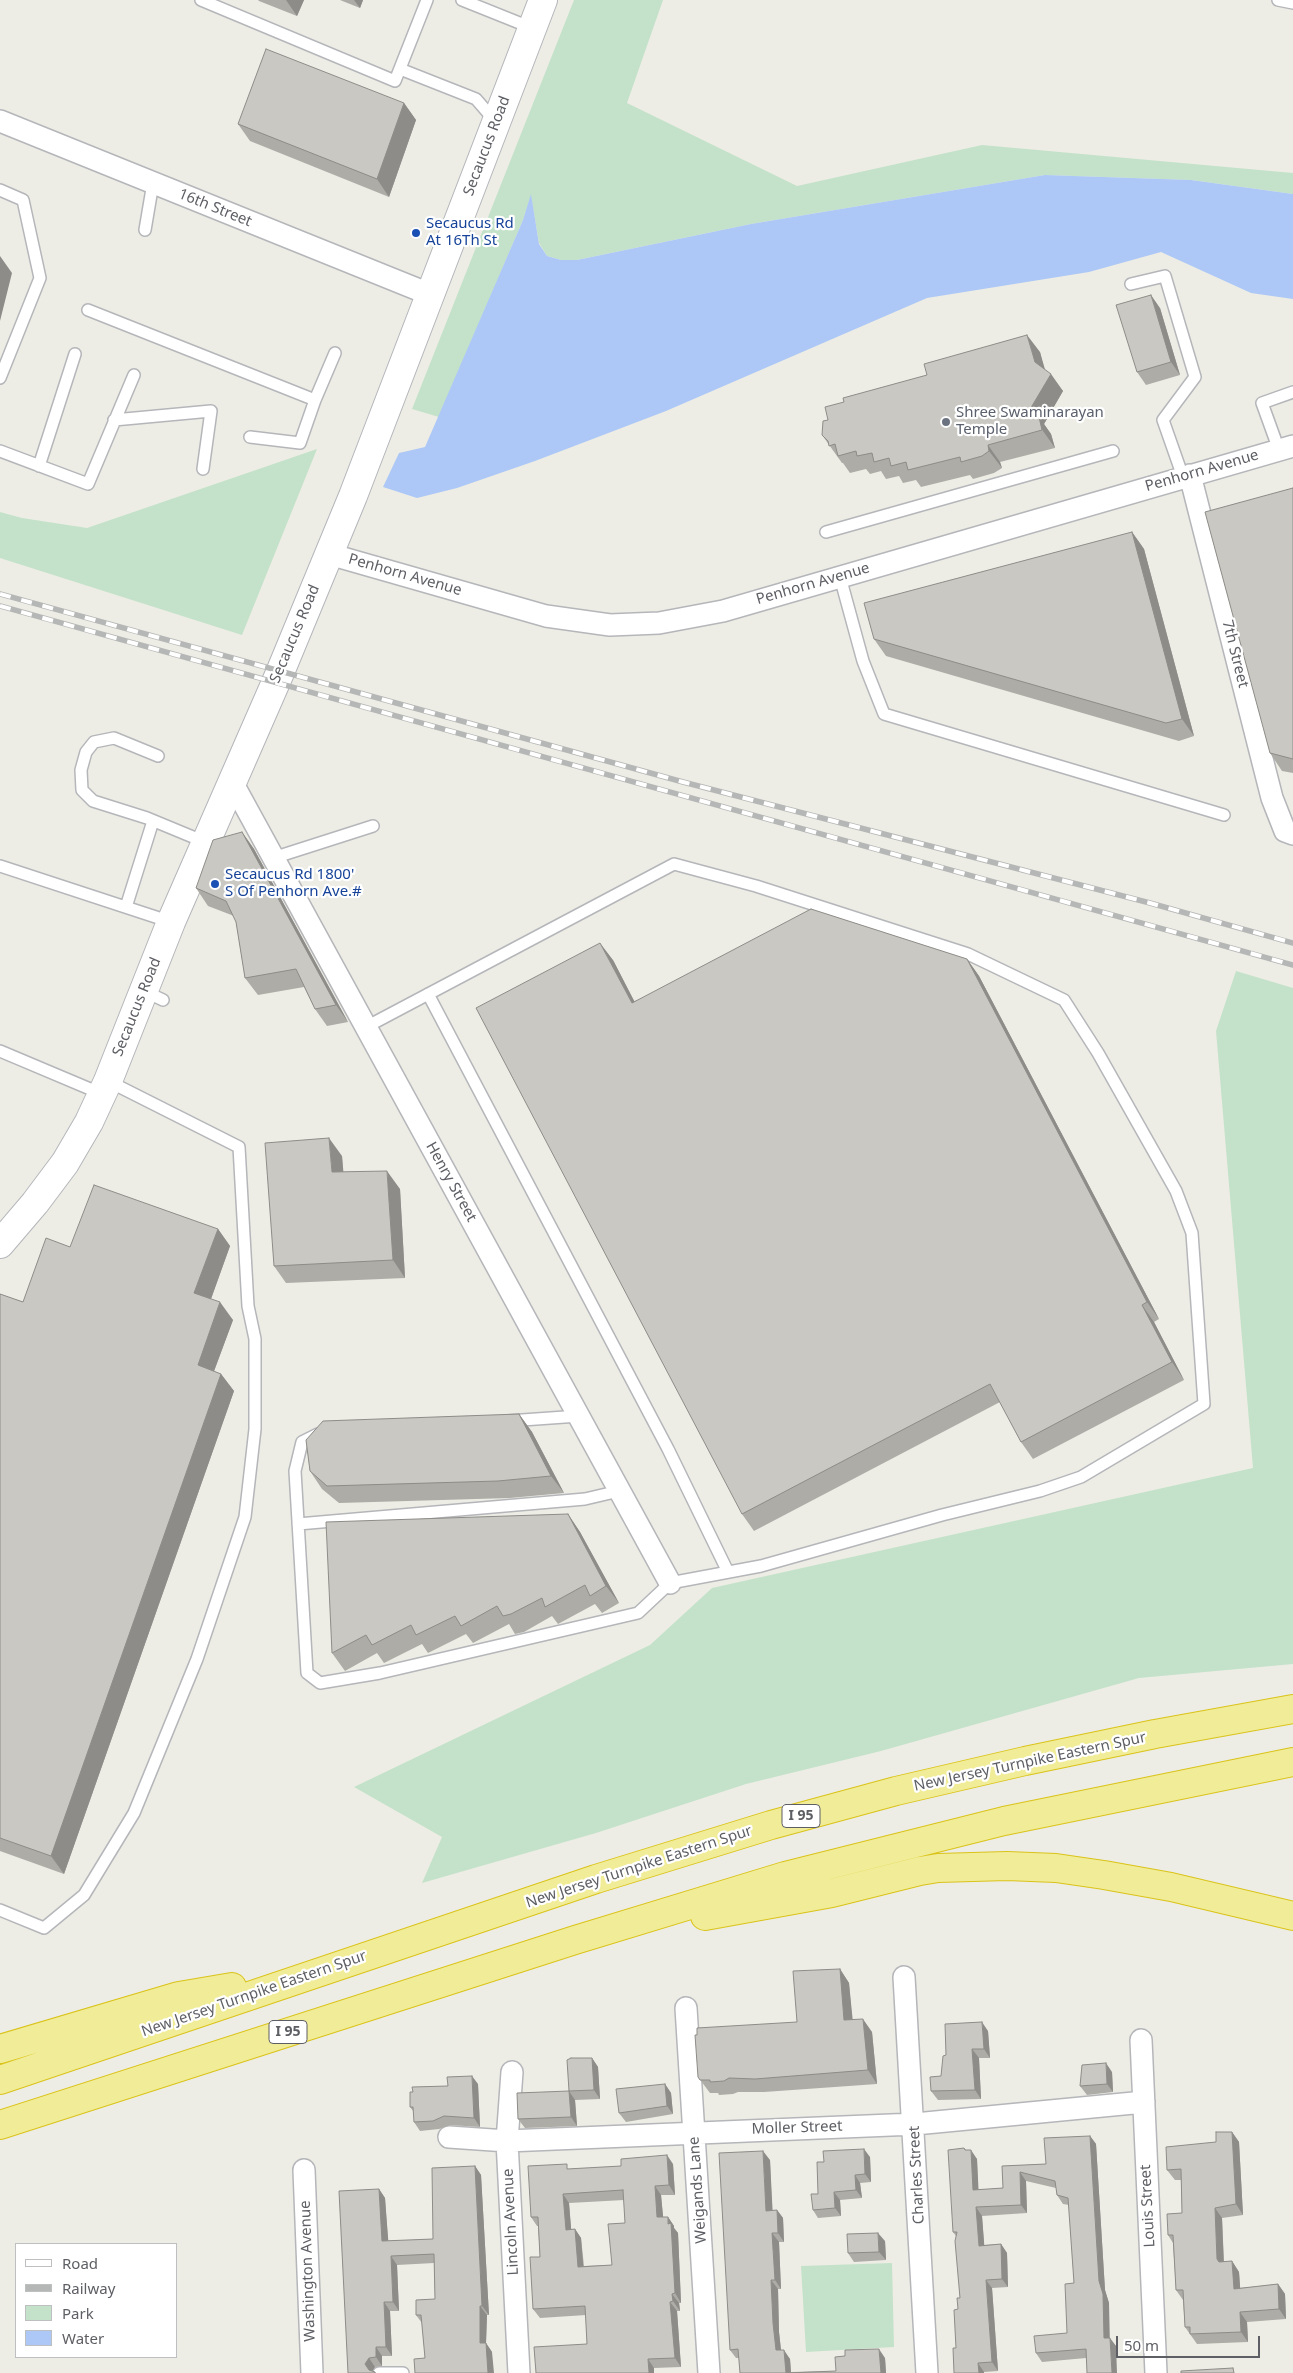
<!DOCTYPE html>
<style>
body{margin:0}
#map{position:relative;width:1293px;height:2373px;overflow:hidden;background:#edede5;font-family:"Noto Sans",sans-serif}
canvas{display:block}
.legend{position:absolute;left:15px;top:2243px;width:162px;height:115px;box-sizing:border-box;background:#fff;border:1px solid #bebfc1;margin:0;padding:6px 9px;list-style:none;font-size:15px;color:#5d5f64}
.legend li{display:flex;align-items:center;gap:10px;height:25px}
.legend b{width:25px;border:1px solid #bebfc1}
.scale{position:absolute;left:1116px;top:2336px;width:144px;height:22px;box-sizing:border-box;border:2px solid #5d5f64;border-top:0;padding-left:6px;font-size:15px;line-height:18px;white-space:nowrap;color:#5d5f64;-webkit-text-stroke:4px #fff;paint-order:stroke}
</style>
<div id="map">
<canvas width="1293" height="2373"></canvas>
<ul class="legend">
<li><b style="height:6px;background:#fff"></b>Road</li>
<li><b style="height:6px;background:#b5b6b6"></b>Railway</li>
<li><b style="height:14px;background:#c4e2ca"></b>Park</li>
<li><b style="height:14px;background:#adc8f6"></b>Water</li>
</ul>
<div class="scale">50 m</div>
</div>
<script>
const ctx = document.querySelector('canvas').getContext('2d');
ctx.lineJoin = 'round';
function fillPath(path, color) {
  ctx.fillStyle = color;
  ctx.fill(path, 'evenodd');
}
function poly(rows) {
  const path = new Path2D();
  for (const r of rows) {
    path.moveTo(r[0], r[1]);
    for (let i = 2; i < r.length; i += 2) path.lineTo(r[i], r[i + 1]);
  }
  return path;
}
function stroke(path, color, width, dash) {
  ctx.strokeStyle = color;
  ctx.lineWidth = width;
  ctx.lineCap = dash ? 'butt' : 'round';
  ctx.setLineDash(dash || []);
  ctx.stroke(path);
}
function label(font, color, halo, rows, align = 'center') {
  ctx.font = font + ' "Noto Sans",sans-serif';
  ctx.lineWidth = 4.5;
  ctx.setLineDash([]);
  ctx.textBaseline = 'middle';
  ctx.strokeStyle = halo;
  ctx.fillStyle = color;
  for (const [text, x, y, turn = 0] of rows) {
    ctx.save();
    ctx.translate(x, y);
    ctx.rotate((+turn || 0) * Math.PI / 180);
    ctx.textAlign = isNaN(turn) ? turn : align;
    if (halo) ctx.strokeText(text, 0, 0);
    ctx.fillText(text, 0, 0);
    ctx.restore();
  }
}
const green = poly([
 [574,0,663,0,627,103,797,186,982,145,1293,173,1293,194,1191,180,1045,175,751,224,577,260,561,260,547,256,539,243,531,196,523,220,439,417,412,409],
 [317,449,242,635,0,558,0,512,22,518,87,528],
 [1236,971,1293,988,1293,1664,1139,1678,881,1751,746,1784,596,1833,422,1883,442,1837,354,1787,650,1645,712,1588,1253,1468,1216,1031],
 [892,2263,894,2347,806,2352,801,2266]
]);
const water = poly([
 [1045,175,1191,180,1293,194,1293,299,1251,293,1161,252,1089,272,927,298,666,411,535,461,457,488,417,498,383,487,399,453,425,447,523,220,531,194,539,244,547,256,561,260,577,260,751,224]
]);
const service = poly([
 [201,0,395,81,427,0],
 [462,0,532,28],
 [1278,0,1293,3],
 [400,69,476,99,495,121],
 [0,190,23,200,40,278,0,378],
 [145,230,153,183],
 [1131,284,1165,276,1195,377,1163,420,1183,477],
 [88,310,315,400,335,353],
 [114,420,211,411,203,469],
 [250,437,300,443,315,400],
 [1279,450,1262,403,1293,392],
 [0,451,88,484,134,375],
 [39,466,75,354],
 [826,532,1113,451],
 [840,577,863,661,884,714,1224,815],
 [158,756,114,738,94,742,86,752,81,770,82,790,93,801,147,818,205,842],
 [273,858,373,826],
 [0,866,171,922],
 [126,907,153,821],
 [144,991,163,1000],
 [428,994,668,1449,728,1572],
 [0,1051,102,1094],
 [508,1421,579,1416],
 [318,1434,302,1442,295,1471,307,1673,320,1683,380,1673,638,1613,670,1583,761,1566,942,1515,1040,1491,1081,1477,1204,1404,1192,1233,1176,1191,1098,1053,1064,1000,968,954,756,886,674,864,366,1027],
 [298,1524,585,1499,619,1491],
 [0,1910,44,1928,84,1895,134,1813,197,1659,245,1517,255,1429,255,1339,248,1306,239,1147,108,1081],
 [379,2373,403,2373]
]);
const minor = poly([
 [0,121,429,294],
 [1190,475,1272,798,1285,831,1293,834],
 [329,554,546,616,610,625,659,623,723,611,1293,446],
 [232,782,670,1583],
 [904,1977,927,2373],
 [686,2008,709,2373],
 [1141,2040,1156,2373],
 [512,2072,507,2141,519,2373],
 [449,2137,507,2141,915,2124,1144,2102],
 [304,2170,312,2373]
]);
const secondary = poly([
 [0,1244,35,1203,65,1163,89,1122,108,1081,171,922,279,675,353,496,543,0]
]);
const motorway = poly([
 [705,1916,832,1893,920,1871,938,1868,1007,1866,1056,1868,1104,1875,1171,1887,1293,1916],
 [0,2049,179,1996,232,1987],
 [0,2080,596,1879,771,1825,896,1791,1025,1761,1155,1734,1293,1709],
 [0,2125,575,1940,785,1876,1004,1821,1293,1762]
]);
const rail = poly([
 [0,594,683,782,1150,903,1293,943],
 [0,606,1293,965]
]);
const wall = poly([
 [258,0,304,0,297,16,259,1],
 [340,0,363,0,360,8],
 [404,103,416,120,389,197,250,141,238,124],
 [1160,308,1180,375,1146,385,1137,372],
 [1040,352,1044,369,1063,391,1044,424,1051,434,1055,448,1000,462,1002,468,994,473,973,479,970,475,921,487,916,480,903,483,899,476,886,479,881,471,870,474,866,469,850,473,843,463,842,463,822,435],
 [1293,488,1293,773,1282,771,1270,753],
 [1132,532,1144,549,1194,736,1179,741,886,656,874,639],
 [242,832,254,849,348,1022,327,1026,315,1009,304,987,258,995,245,978,236,922,234,916,208,906,196,888],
 [967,959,979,976,1159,1319,1154,1322,1184,1380,1033,1459,1021,1442,1000,1402,754,1531,742,1514,613,960,634,1001],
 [342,1156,343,1172,400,1189,405,1278,286,1283,274,1266],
 [218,1229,230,1246,211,1299,233,1320,214,1371,221,1374,234,1391,64,1874,0,1851,0,1294,23,1302],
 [519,1414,532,1432,564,1493,510,1498,339,1503,322,1489,310,1471],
 [568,1514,580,1532,619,1603,602,1613,595,1604,558,1624,552,1616,524,1632,515,1634,509,1624,473,1643,466,1634,428,1653,422,1644,384,1663,377,1653,345,1671,332,1653],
 [840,1969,849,1983,852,2020,872,2032,877,2084,764,2092,738,2092,733,2094,719,2095,718,2093,710,2093,698,2077,797,2022],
 [988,2031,990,2058,979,2058,981,2099,938,2100,931,2091,941,2076],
 [592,2058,598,2067,600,2099,575,2100,577,2126,525,2128,518,2119,569,2091],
 [1112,2072,1113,2092,1087,2095,1080,2086],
 [478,2084,480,2127,450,2125,439,2129,420,2131,414,2122,414,2112,410,2107],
 [665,2084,671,2093,673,2114,626,2122,619,2113],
 [1232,2132,1239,2142,1243,2215,1222,2218,1224,2262,1232,2261,1239,2272,1240,2288,1278,2284,1285,2294,1286,2319,1247,2322,1248,2342,1197,2344,1185,2327,1183,2300,1176,2290,1173,2243,1168,2235,1182,2213,1181,2180,1175,2180,1167,2170,1216,2142],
 [1090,2136,1096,2144,1105,2290,1109,2303,1109,2338,1116,2346,1086,2358,1042,2362,1036,2353,1067,2333,1074,2283,1069,2205,1063,2204,1057,2195,1056,2188,1026,2181,1027,2213,982,2216,984,2245,1001,2244,1007,2253,1008,2287,992,2288,998,2371,984,2372,984,2373,954,2373,956,2348,958,2309,960,2298,956,2236,953,2232,964,2148,966,2150,977,2159,978,2190,1003,2188,1002,2166,1046,2164],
 [870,2157,871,2182,860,2183,862,2198,840,2200,841,2216,818,2218,813,2210,818,2194],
 [770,2160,772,2210,777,2210,783,2218,784,2242,779,2242,781,2289,778,2289,779,2332,781,2350,790,2359,791,2372,836,2371,885,2358,886,2373,740,2373,739,2358,736,2358,730,2350],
 [673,2164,675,2195,661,2195,663,2217,668,2217,674,2226,674,2228,678,2233,681,2303,679,2303,680,2311,677,2311,681,2367,654,2368,587,2344,586,2315,540,2318,533,2309,540,2257,538,2226,537,2226,531,2217,570,2169],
 [624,2200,625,2223,612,2265,584,2266,581,2238,575,2229,571,2229,569,2203],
 [475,2166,481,2175,489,2315,487,2315,486,2343,492,2352,425,2358,422,2323,416,2315,435,2299,434,2263,397,2265,399,2311,390,2311,392,2356,382,2356,382,2366,375,2367,372,2371,375,2372,376,2373,348,2373,379,2189,385,2198,388,2241,433,2239],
 [885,2241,886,2260,854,2262,848,2253]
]);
const shadedWall = poly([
 [286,0,304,0,297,16],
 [354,0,363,0,360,8],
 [404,103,416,120,389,197,377,179],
 [0,256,12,273,0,321],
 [1151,295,1160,308,1180,375,1171,362],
 [1027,335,1040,352,1048,380,1035,362],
 [1051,374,1063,391,1044,424,1051,434,1055,448,1029,411],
 [988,445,1000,462,1002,468,989,451],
 [1132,532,1144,549,1194,736,1182,719],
 [242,832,254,849,348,1022,336,1005],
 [600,943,613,960,644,1020,632,1003],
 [967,959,979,976,1159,1319,1147,1302],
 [329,1138,342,1156,345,1190,332,1172],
 [387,1171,400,1189,405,1278,393,1260],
 [218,1229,230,1246,207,1310,194,1293],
 [220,1302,233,1320,210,1382,198,1365],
 [1142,1305,1154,1322,1184,1380,1172,1362],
 [221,1374,234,1391,64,1874,51,1856],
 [519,1414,532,1432,564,1493,551,1476],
 [568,1514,580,1532,619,1603,606,1586],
 [840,1969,849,1983,854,2033,844,2020],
 [863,2019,872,2032,877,2084,868,2070],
 [982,2022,988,2031,990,2058,984,2049],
 [972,2049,979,2058,981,2099,975,2090],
 [592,2058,598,2067,600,2099,594,2090],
 [1106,2063,1112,2072,1113,2092,1107,2084],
 [472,2076,478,2084,480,2127,474,2118],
 [665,2084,671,2093,673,2114,667,2106],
 [569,2091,575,2100,577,2126,571,2117],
 [1232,2132,1239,2142,1243,2215,1236,2204],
 [1090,2136,1096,2144,1105,2290,1109,2303,1110,2347,1104,2338,1099,2281],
 [864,2149,870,2157,871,2182,865,2174],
 [971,2150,977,2159,979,2199,973,2190],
 [763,2151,770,2160,773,2219,766,2211],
 [667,2155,673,2164,675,2195,669,2185],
 [475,2166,481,2175,489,2315,482,2306],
 [1020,2172,1026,2181,1027,2213,1021,2205],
 [855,2175,860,2183,862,2198,856,2190],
 [655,2186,661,2195,664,2226,657,2217],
 [379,2189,385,2198,389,2250,382,2241],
 [834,2192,840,2200,841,2216,835,2208],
 [563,2194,569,2203,572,2239,566,2230],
 [976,2207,982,2216,985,2254,979,2246],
 [1215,2208,1222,2218,1224,2269,1219,2262,1217,2259],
 [777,2210,783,2218,784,2242,778,2233],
 [668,2217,674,2226,674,2228,678,2233,681,2303,675,2293],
 [575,2229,581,2238,584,2276,578,2267],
 [772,2233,779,2242,781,2289,775,2280],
 [878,2233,885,2241,886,2260,879,2252],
 [1001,2244,1007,2253,1008,2287,1002,2279],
 [391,2256,397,2265,399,2311,393,2302],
 [1232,2261,1239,2272,1241,2299,1234,2289],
 [771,2280,778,2289,779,2332,782,2359,776,2350,773,2323],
 [986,2280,992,2288,998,2371,992,2362],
 [1278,2284,1285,2294,1286,2319,1279,2309],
 [672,2294,679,2303,680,2311,673,2301],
 [384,2302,390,2311,392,2356,386,2347],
 [670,2302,677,2311,681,2367,675,2358],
 [480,2306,487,2315,486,2343,492,2352,494,2373,488,2373,480,2343],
 [1240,2312,1247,2322,1248,2342,1241,2332],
 [1110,2338,1116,2346,1117,2373,1112,2373],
 [376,2347,382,2356,382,2366,376,2357],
 [879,2349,885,2358,886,2373,881,2373],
 [784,2350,790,2359,791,2373,786,2373],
 [369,2358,375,2367,371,2373,365,2364],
 [648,2359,654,2368,654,2373,649,2373],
 [978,2363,984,2372,984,2373,979,2373]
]);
const building = poly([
 [266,49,404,103,377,179,238,124,266,49],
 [1151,295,1171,362,1137,372,1116,305,1151,295],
 [1027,335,1035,362,1051,374,1029,411,1039,417,1042,430,988,445,989,451,982,456,961,462,960,457,908,470,906,462,891,466,889,458,874,462,872,453,857,456,856,451,838,456,835,444,829,446,828,441,822,435,823,421,828,420,825,407,844,402,843,398,927,375,924,364,1027,335],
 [1293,488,1293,759,1270,753,1205,512,1293,488],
 [1132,532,1182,719,1166,723,874,639,864,603,1132,532],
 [242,832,336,1005,315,1009,296,969,245,978,236,922,226,901,196,888,213,840,242,832],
 [811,909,967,959,1147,1302,1142,1305,1172,1362,1021,1442,990,1384,742,1514,476,1008,600,943,632,1003,811,909],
 [329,1138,332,1172,387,1171,393,1260,274,1266,265,1143,329,1138],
 [94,1185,218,1229,194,1293,220,1302,198,1365,221,1374,51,1856,0,1838,0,1294,23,1302,46,1238,70,1247,94,1185],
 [519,1414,551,1476,498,1481,327,1486,310,1471,306,1440,323,1421,519,1414],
 [568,1514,606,1586,590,1596,585,1585,545,1607,542,1598,511,1614,503,1616,497,1606,461,1626,455,1616,416,1635,411,1625,372,1645,366,1635,332,1653,326,1522,568,1514],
 [840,1969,844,2020,863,2019,868,2070,755,2079,729,2078,724,2081,710,2082,710,2080,700,2080,698,2077,695,2035,697,2035,697,2028,797,2022,793,1971,840,1969],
 [982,2022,984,2049,972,2049,975,2090,931,2091,930,2077,941,2076,943,2056,946,2055,945,2024,982,2022],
 [571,2058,592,2058,594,2090,569,2091,567,2060,571,2058],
 [1106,2063,1107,2084,1080,2086,1082,2065,1106,2063],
 [472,2076,474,2118,444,2116,433,2121,414,2122,413,2107,410,2107,410,2092,413,2092,412,2087,448,2086,447,2077,472,2076],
 [665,2084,667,2106,619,2113,616,2089,665,2084],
 [569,2091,571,2117,518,2119,517,2093,569,2091],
 [1216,2132,1232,2132,1236,2204,1215,2208,1217,2259,1219,2262,1232,2261,1234,2289,1278,2284,1279,2309,1240,2312,1241,2332,1190,2334,1190,2327,1185,2327,1183,2290,1176,2290,1173,2235,1168,2235,1167,2214,1182,2213,1181,2169,1167,2170,1166,2147,1216,2142,1216,2132],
 [1090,2136,1099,2281,1103,2294,1104,2338,1110,2338,1112,2373,1087,2373,1086,2349,1036,2353,1034,2336,1067,2333,1065,2284,1074,2283,1068,2198,1057,2195,1055,2181,1020,2172,1021,2205,976,2207,979,2246,1001,2244,1002,2279,986,2280,992,2362,978,2363,979,2373,954,2373,953,2348,956,2348,954,2310,958,2309,957,2298,960,2298,955,2241,957,2232,953,2232,948,2150,964,2148,965,2150,971,2150,973,2190,1003,2188,1002,2166,1046,2164,1044,2138,1090,2136],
 [864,2149,865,2174,855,2175,856,2190,834,2192,835,2208,813,2210,811,2194,818,2194,817,2162,824,2162,823,2151,864,2149],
 [763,2151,766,2211,777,2210,778,2233,772,2233,775,2280,771,2280,773,2323,776,2350,784,2350,786,2373,836,2371,835,2357,845,2356,845,2350,879,2349,881,2373,740,2373,738,2349,730,2350,719,2153,763,2151],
 [667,2155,669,2185,655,2186,657,2217,668,2217,668,2224,671,2223,675,2293,672,2294,673,2301,670,2302,675,2358,648,2359,649,2373,536,2373,534,2347,587,2344,585,2306,533,2309,530,2257,540,2257,538,2217,531,2217,528,2166,567,2164,567,2169,621,2166,621,2159,667,2155],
 [623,2190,625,2223,608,2224,612,2265,578,2267,575,2229,566,2230,563,2194,623,2190],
 [475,2166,482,2306,480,2306,480,2343,486,2343,488,2373,415,2373,414,2359,425,2358,421,2315,416,2315,416,2300,435,2299,434,2254,391,2256,393,2302,384,2302,386,2347,376,2347,376,2357,369,2358,365,2364,369,2370,375,2372,375,2373,348,2373,339,2191,379,2189,382,2241,433,2239,432,2168,475,2166],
 [878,2233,879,2252,848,2253,847,2234,878,2233],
 [1233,2368,1234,2373,1181,2373,1181,2371,1233,2368]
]);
const markers = [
 [416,233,5,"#1a4fb4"],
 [946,422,5,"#6b7280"],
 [215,884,5,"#1a4fb4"]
];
const shields = [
 [801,1816,38],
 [288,2032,38]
];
const shieldNames = [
 ["I 95",801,1816],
 ["I 95",288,2032]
];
const streetNames = [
 ["Secaucus Road",487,146,-69],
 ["16th Street",215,208,22],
 ["Penhorn Avenue",1202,471,-16],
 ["Penhorn Avenue",405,575,16],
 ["Penhorn Avenue",813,584,-16],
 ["Secaucus Road",295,634,-67],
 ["7th Street",1235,654,76],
 ["Secaucus Road",137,1007,-68],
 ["Henry Street",451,1182,61],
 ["New Jersey Turnpike Eastern Spur",1030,1762,-12],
 ["New Jersey Turnpike Eastern Spur",639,1867,-18],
 ["New Jersey Turnpike Eastern Spur",254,1994,-19],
 ["Moller Street",797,2128,-2],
 ["Charles Street",917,2175,-93],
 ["Weigands Lane",698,2190,-94],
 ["Louis Street",1148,2206,-93],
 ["Lincoln Avenue",511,2222,-93],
 ["Washington Avenue",308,2271,-92]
];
const transitNames = [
 ["Secaucus Rd",426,224],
 ["At 16Th St",426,241],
 ["Secaucus Rd 1800'",225,875],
 ["S Of Penhorn Ave.#",225,892]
];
const worshipNames = [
 ["Shree Swaminarayan",956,413],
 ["Temple",956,430]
];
fillPath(green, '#c4e2ca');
fillPath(water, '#adc8f6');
stroke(service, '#b5b6ba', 14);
stroke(minor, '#b5b6ba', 24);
stroke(secondary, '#b4b6bb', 30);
stroke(motorway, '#dac319', 30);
stroke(service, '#fff', 11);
stroke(minor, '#fff', 21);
stroke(secondary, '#fff', 28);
stroke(motorway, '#f1ec98', 28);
stroke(rail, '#b5b6b6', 5.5);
stroke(rail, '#fff', 4, [11]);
fillPath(wall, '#adaca7');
fillPath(shadedWall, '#8d8c88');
fillPath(building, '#c9c8c2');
stroke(building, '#8d8c88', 1);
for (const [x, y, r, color] of markers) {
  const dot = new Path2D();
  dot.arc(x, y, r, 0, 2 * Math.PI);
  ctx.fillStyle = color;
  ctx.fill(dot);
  stroke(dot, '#fff', 2);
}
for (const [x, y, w] of shields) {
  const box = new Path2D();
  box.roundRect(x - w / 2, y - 11.5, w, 23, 4);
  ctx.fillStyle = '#fff';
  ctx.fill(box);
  stroke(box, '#5d5f64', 1);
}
label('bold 14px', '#5d5f64', null, shieldNames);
label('15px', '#5d5f64', '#fff', streetNames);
label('15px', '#164399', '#fff', transitNames, 'left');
label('15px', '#5b616d', '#fff', worshipNames, 'left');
</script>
